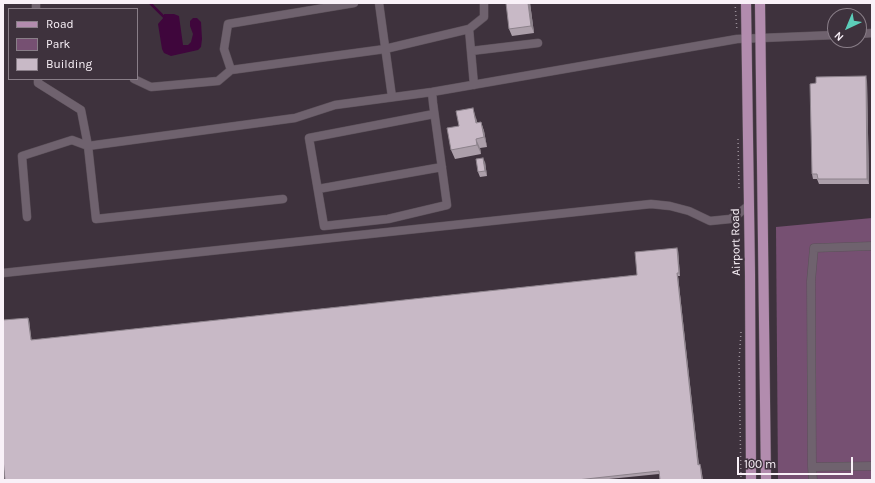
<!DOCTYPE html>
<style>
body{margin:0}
#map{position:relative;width:875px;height:483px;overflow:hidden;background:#3e323d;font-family:Karla,sans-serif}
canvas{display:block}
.frame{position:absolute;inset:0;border:4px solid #f9f1f8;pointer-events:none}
.legend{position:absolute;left:8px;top:8px;width:130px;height:72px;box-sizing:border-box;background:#3e323d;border:1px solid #897e88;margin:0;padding:5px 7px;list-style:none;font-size:12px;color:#f9f1f8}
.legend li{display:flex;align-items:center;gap:8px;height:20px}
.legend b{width:20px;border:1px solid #897e88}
.north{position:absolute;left:827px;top:8px;width:40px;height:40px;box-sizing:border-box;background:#3e323d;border:1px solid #897e88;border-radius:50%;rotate:224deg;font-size:11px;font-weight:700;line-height:16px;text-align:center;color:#f9f1f8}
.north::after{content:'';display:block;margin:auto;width:14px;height:18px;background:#5cceba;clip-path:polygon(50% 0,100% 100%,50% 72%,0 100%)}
.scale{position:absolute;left:737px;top:457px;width:116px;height:18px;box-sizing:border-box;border:2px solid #f9f1f8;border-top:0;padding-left:5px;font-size:12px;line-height:14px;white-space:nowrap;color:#f9f1f8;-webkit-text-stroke:3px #3e323d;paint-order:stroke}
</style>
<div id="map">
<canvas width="875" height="483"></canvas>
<div class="frame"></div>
<ul class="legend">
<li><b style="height:5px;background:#b28cae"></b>Road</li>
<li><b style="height:11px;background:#765072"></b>Park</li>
<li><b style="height:11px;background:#c8b9c6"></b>Building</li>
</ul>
<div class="north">N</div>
<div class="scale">100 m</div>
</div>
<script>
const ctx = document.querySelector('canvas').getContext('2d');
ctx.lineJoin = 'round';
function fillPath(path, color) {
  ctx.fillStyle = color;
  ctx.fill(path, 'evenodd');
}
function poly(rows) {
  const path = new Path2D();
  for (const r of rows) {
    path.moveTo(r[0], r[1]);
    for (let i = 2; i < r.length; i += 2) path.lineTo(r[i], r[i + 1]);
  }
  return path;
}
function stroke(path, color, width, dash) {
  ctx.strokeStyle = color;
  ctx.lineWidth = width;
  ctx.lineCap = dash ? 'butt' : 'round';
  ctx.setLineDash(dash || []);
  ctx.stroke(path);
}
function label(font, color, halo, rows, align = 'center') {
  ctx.font = font + ' Karla,sans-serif';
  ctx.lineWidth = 4;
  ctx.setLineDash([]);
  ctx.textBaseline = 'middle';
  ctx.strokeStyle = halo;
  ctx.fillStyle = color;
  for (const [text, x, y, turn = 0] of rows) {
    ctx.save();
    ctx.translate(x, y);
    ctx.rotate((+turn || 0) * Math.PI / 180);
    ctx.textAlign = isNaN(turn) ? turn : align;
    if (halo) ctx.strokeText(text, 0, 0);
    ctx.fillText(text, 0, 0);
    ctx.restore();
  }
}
const green = poly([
 [872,218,872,480,778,480,776,227]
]);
const water = poly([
 [164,14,174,14,179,16,183,45,188,45,191,42,193,34,190,26,190,21,193,18,197,18,201,22,202,39,201,47,198,50,171,56,164,53,162,49,158,24,164,17]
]);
const stream = poly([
 [150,3,164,17]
]);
const path = poly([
 [735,3,737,31],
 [738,139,739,189],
 [741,332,739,362,741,480]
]);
const minor = poly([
 [36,3,36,9],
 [354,3,228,24,224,49,231,70,385,49,469,29,484,17,484,3],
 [379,3,392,97],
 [469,29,474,85],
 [859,34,872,33],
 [471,51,538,43],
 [38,79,38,83,81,110,88,146,96,219,283,199],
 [134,79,151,87,218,81,231,70],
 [432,92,433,103,447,205,388,219,324,226,309,138,434,114],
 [318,189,442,167],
 [27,217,22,156,72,140,88,146,295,118,335,105,432,92,737,39,835,35],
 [872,246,814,248,811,281,812,467,872,466],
 [3,273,651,204,670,206,689,211,710,221,730,219,737,215,749,205],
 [812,467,813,480]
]);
const major = poly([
 [746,3,750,274,751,480],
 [760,3,766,480]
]);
const wall = poly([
 [530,3,534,33,512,36,509,29],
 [867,81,869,184,819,184,817,179,813,179,812,174,816,83],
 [476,118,477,122,481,122,484,131,487,147,480,148,481,154,455,159,451,150,459,126],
 [485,162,487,176,480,177,478,172],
 [678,250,680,276,678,276,699,465,701,467,703,480,660,480,659,474,599,480,5,480,28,318,29,320,31,340,637,275]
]);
const shadedWall = poly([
 [528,3,530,3,534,33,531,26],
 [866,76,867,81,869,184,867,179],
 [473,108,476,118,479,132,476,123],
 [481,122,484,131,487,147,484,137],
 [476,139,480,148,481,154,477,145],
 [483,158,485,162,487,176,485,171],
 [677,248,678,250,680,276,679,273],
 [677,273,678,276,699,467,698,465],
 [28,318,29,320,32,343,31,340]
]);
const building = poly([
 [506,3,528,3,531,26,509,29,506,3],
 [866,76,867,179,818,179,817,174,812,174,810,84,816,83,816,77,866,76],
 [473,108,476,123,481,122,484,137,476,139,477,145,451,150,447,128,459,126,456,111,473,108],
 [483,158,485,171,478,172,476,159,483,158],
 [677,248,679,273,677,273,698,465,700,464,702,480,660,480,659,471,577,480,5,480,3,459,3,320,28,318,31,340,637,275,635,252,677,248]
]);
const streetNames = [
 ["Airport Road",736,242,-91]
];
fillPath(green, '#765072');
fillPath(water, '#3f063c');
stroke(stream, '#3f063c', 2.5);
stroke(minor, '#5c515a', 9);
stroke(major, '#5c515a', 11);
stroke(path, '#988e97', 1.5, [1, 3]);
stroke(minor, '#6f626e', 8);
stroke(major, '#b28cae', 10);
fillPath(wall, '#ac9faa');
fillPath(shadedWall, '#8c828b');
fillPath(building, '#c8b9c6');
stroke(building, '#8c828b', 1);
label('12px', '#f9f1f8', '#3e323d', streetNames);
</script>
